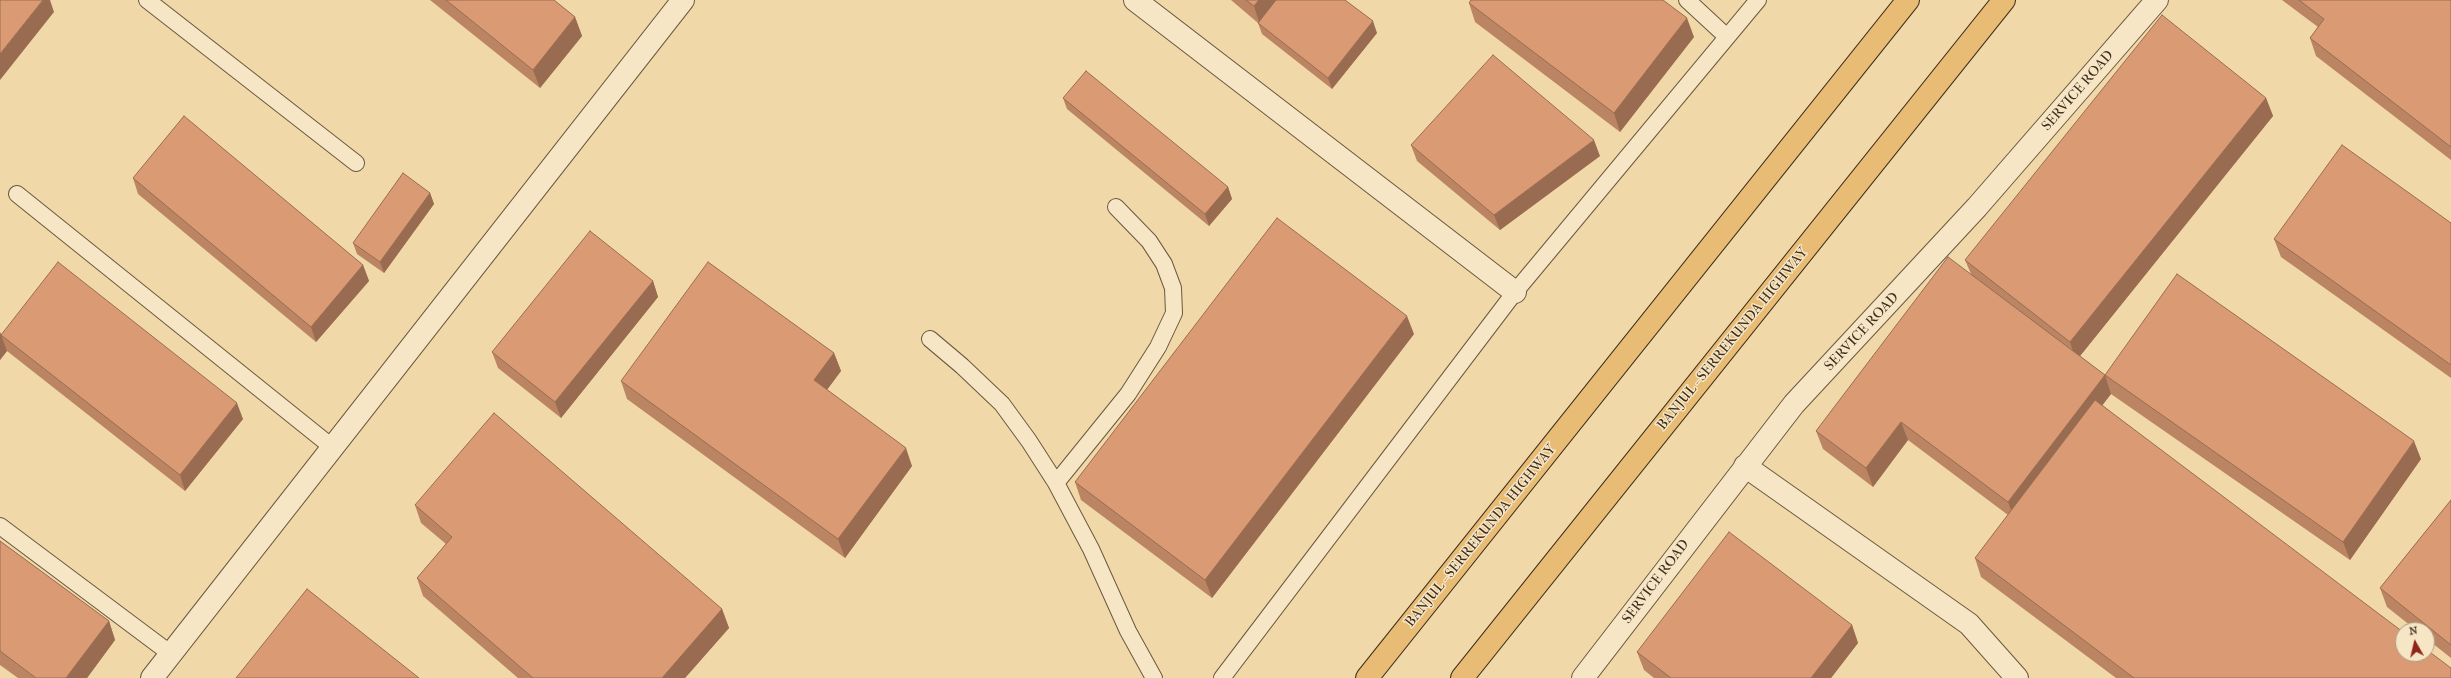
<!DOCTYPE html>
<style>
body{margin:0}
#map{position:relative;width:2451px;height:678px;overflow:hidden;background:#f1d8a8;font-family:"IM FELL French Canon",serif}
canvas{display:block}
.north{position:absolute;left:2395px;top:622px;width:40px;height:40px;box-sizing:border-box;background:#f6e6c6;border:1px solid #ac9c82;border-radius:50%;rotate:352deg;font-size:11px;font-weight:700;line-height:16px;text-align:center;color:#3e2d1b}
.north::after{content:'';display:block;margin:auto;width:14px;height:18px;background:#8f2418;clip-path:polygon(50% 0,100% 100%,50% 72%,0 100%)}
</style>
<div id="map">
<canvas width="2451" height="678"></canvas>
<div class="north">N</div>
</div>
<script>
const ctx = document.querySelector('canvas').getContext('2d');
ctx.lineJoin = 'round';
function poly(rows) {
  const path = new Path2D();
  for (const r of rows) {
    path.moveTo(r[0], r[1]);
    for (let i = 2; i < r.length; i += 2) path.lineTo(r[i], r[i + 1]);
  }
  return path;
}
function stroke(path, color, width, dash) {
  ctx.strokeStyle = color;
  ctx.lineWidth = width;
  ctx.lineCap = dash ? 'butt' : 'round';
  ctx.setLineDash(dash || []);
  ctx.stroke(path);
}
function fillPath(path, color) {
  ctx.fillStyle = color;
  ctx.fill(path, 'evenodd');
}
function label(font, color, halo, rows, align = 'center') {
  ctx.font = font + ' "IM FELL French Canon",serif';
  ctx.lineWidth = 3;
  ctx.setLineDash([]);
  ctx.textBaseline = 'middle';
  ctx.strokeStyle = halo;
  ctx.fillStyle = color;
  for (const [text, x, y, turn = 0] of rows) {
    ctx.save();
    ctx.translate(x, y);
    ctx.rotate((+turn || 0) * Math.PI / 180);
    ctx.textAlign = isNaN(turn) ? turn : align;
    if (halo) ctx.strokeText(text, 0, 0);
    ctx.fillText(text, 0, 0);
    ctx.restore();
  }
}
const lane = poly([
 [147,0,356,163],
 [1687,0,1727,37],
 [17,194,332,447],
 [930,339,962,366,1002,404,1029,441,1056,483,1091,549,1128,631,1154,678],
 [1056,483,1128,394,1158,347,1174,313,1173,288,1164,264,1149,241,1116,207],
 [0,526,171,654],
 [1222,678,1515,292,1758,0]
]);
const street = poly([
 [1135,0,1515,292],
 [1745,466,1969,624,2017,678],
 [152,678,683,0],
 [1583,678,1794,404,1977,207,2157,0]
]);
const highway = poly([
 [1367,678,1908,0],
 [1462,678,2004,0]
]);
const wall = poly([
 [430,0,554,0,575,17,582,36,540,88],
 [1231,0,1345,0,1377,33,1332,89,1262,34,1258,23],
 [2282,0,2451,0,2451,160,2316,56,2310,38,2318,27],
 [1469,3,1694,37,1620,132,1475,22],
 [1063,98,1228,187,1232,199,1209,226,1067,109],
 [2266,98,2273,116,2080,356,2105,375,2421,459,2350,560,2111,394,2102,405,2451,678,2116,678,1981,577,1975,558,2008,515,1908,440,1873,487,1823,449,1816,431,1971,274,1965,260],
 [1411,145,1600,156,1500,230,1417,161],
 [133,178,363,265,369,281,316,342,138,194],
 [430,193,434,204,384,273,357,254,353,243],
 [2451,223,2451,378,2281,257,2274,239],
 [653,281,658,297,561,418,498,368,492,352],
 [0,332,1,335,243,419,185,491,7,351,0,360],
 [1414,334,1212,598,1081,500,1075,482],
 [834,353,841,371,827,390,912,466,845,558,627,399,621,381],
 [2451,500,2451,658,2427,639,2427,630,2416,630,2387,607,2380,588],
 [415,505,722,609,729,628,685,678,518,678,423,596,417,578,446,544,421,523],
 [0,541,109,621,115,640,87,678,18,678,0,665],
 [1852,625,1858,643,1831,678,1654,678,1644,670,1637,652]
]);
const shadedWall = poly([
 [43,0,50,0,54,12,0,80,0,54],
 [1259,0,1281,0,1260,25,1254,6],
 [575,17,582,36,540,88,533,70],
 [1687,18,1694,37,1620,132,1614,113],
 [1373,21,1377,33,1332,89,1328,78],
 [2266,98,2273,116,2076,361,2070,342],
 [1594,140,1600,156,1500,230,1494,215],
 [1228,187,1232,199,1209,226,1205,214],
 [430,193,434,204,384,273,380,262],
 [363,265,369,281,316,342,311,327],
 [653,281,658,297,561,418,555,402],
 [1407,316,1414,334,1212,598,1205,580],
 [0,332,7,351,0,360],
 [834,353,841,371,820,399,814,380],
 [2105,375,2111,394,2015,520,2008,502],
 [237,403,243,419,185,491,180,475],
 [1901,422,1908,440,1873,487,1866,468],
 [2414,441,2421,459,2350,560,2343,542],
 [906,448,912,466,845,558,838,539],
 [722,609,729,628,685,678,662,678],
 [109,621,115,640,87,678,66,678],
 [1852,625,1858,643,1831,678,1811,678]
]);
const building = poly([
 [0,0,43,0,0,54,0,0],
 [446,0,554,0,575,17,533,70,446,0],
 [1246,0,1259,0,1254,6,1246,0],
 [1276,0,1345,0,1373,21,1328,78,1258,23,1276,0],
 [1471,0,1663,0,1687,18,1614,113,1469,3,1471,0],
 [2299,0,2451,0,2451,147,2310,38,2324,19,2299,0],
 [2162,15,2266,98,2070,342,1965,260,2162,15],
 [1493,55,1594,140,1494,215,1411,145,1493,55],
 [1086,71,1228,187,1205,214,1063,98,1086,71],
 [184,116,363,265,311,327,133,178,184,116],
 [2342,145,2451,223,2451,365,2274,239,2342,145],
 [403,173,430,193,380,262,353,243,403,173],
 [1277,218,1407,316,1205,580,1075,482,1277,218],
 [590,231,653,281,555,402,492,352,590,231],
 [1948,257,2105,375,2008,502,1901,422,1866,468,1816,431,1948,257],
 [58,262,237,403,180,475,1,335,58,262],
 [708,262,834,353,814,380,906,448,838,539,621,381,708,262],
 [2177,274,2414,441,2343,542,2105,375,2177,274],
 [2095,400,2403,632,2403,654,2427,654,2427,650,2451,668,2451,678,2134,678,1975,558,2095,400],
 [494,413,722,609,662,678,533,678,417,578,452,537,415,505,494,413],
 [2451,500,2451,645,2380,588,2451,500],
 [1729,532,1852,625,1811,678,1671,678,1637,652,1729,532],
 [0,541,109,621,66,678,36,678,0,651,0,541],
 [307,589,419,678,236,678,307,589]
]);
const streetNames = [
 ["SERVICE ROAD",2078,91,-49],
 ["SERVICE ROAD",1862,332,-47],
 ["BANJUL - SERREKUNDA HIGHWAY",1733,339,-51],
 ["BANJUL - SERREKUNDA HIGHWAY",1481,536,-51],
 ["SERVICE ROAD",1656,582,-53]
];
stroke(lane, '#6b583e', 18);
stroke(street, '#6b583e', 24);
stroke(highway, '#3e2d1b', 24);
stroke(lane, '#f6e6c6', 16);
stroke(street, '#f6e6c6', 22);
stroke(highway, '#e8bc74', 22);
fillPath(wall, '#bb8564');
fillPath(shadedWall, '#996c51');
fillPath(building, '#da9b74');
stroke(building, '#996c51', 1);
label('14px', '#3e2d1b', '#f6e6c6', streetNames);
</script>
